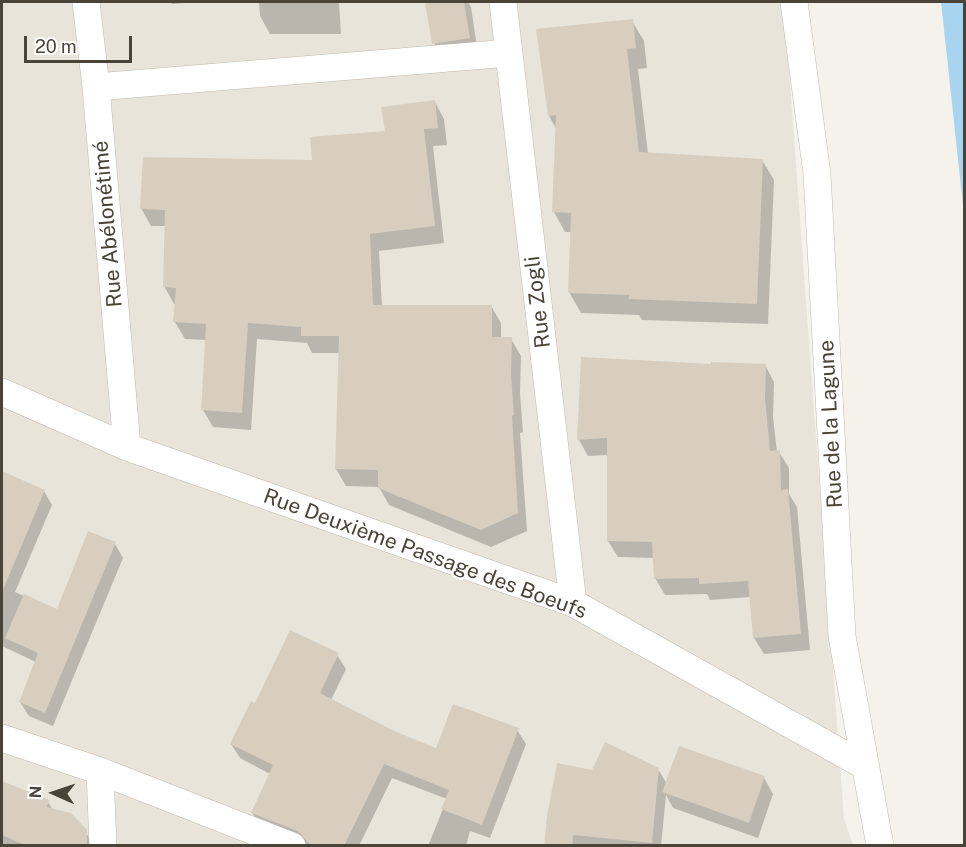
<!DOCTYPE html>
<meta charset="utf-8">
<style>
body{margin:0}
#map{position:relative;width:966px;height:847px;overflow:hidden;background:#f5f2eb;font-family:"Public Sans",sans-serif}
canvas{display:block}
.frame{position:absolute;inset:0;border:3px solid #494338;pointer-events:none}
.north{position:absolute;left:24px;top:763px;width:60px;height:60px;-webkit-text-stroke:4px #fff;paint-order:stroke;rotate:273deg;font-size:16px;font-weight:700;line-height:24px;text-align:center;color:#494338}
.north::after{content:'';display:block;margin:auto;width:21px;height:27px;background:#494338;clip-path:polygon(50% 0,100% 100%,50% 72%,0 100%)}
.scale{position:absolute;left:24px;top:36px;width:108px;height:27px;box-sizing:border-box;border:3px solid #494338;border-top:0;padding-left:8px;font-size:18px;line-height:21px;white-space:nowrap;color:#494338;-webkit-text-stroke:4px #fff;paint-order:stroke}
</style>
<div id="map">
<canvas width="966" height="847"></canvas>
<div class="frame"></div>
<div class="north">N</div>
<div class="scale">20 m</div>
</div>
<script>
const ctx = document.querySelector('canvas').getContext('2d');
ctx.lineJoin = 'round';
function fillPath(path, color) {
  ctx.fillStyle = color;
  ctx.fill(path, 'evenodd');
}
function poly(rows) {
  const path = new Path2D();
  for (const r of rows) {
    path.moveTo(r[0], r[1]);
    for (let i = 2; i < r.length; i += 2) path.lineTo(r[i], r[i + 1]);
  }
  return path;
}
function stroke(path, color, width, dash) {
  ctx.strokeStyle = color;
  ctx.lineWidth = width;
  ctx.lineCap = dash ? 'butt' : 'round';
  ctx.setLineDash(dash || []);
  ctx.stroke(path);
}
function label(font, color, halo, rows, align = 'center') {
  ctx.font = font + ' "Public Sans",sans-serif';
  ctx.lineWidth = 5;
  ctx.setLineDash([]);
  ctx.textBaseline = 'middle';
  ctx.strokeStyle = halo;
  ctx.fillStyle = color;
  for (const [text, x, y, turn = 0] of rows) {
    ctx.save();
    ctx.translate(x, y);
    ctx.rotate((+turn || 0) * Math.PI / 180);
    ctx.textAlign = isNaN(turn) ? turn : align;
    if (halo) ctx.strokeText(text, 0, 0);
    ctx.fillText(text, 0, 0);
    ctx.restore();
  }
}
const residential = poly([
 [2,2,784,2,844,819,853,845,2,846]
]);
const water = poly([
 [941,2,964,2,964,215,942,11]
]);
const shadow = poly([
 [171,2,197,2,172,4],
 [259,2,339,2,341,34,270,34,260,16],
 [427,2,468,2,471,7,478,54,443,59,434,43],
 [632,21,644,41,647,68,638,69,648,154,762,160,774,180,768,324,642,320,639,315,581,313,569,292,572,232,565,232,554,212,557,130,549,116,538,31],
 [435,102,444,119,447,145,433,146,444,243,379,251,382,307,491,306,501,323,501,339,511,339,521,356,520,393,523,432,520,433,527,531,491,547,389,505,379,487,346,486,336,469,340,353,312,353,307,343,257,339,251,430,213,427,203,410,207,340,185,339,175,322,176,304,174,304,164,286,166,226,151,226,141,208,314,161,386,133],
 [583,359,712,365,765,365,774,382,773,417,777,452,779,452,789,468,789,494,797,507,810,650,764,654,754,638,751,597,710,600,707,594,665,595,655,578,655,558,618,557,608,541,609,455,588,456,579,440],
 [2,472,44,491,52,505,15,592,58,611,115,544,123,558,53,726,29,716,20,702,36,662,2,646],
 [337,655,346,669,331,700,394,733,437,750,517,730,526,744,490,838,470,831,466,846,428,846,447,799,392,778,359,846,307,846,261,827,252,813,270,774,240,758,231,744,255,705],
 [658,769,667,784,764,778,773,794,758,838,673,808,666,795,661,846,546,846,593,772],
 [2,783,48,802,53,810,85,831,94,846,2,846]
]);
const building = poly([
 [425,2,464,2,470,38,432,44],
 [633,19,636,48,627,49,639,152,763,159,757,304,629,299,629,295,568,293,571,213,552,212,556,115,548,116,536,29],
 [435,100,438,128,424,129,435,226,370,234,373,305,492,305,492,337,512,337,511,375,514,415,512,416,518,513,481,530,378,488,378,470,335,469,339,336,301,336,301,327,248,323,242,413,201,410,206,324,173,322,176,288,163,287,165,210,140,209,143,157,312,160,310,137,385,131,381,107],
 [581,357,711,364,711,362,766,364,765,399,770,451,780,450,781,490,788,489,801,634,753,638,748,581,699,584,699,578,654,579,652,542,607,541,607,438,577,440],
 [2,471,45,490,2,592],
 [88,531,116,542,45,713,19,702,38,653,5,638,24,594,57,609],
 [290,630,339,653,320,693,394,731,436,748,453,704,519,728,482,825,441,809,449,790,384,764,344,846,311,846,298,831,251,813,273,765,230,744,251,701,255,703],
 [605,742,659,768,652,843,573,835,572,846,544,846,547,816,557,763,592,770],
 [679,746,765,776,749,823,662,792],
 [2,781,49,800,47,807,71,813,87,830,87,846,27,846,2,835]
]);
const street = poly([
 [86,2,96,87,127,447],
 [503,2,573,603],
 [794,2,817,174,842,636,880,846],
 [96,87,509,53],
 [2,392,127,447,573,603,865,766],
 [2,738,100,771,292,846],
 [100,771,103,846]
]);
const streetNames = [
 ["Rue Abélonétimé",108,224,-95],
 ["Rue Zogli",538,302,-97],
 ["Rue de la Lagune",831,424,-93],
 ["Rue Deuxième Passage des Boeufs",425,554,20]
];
fillPath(residential, '#e9e4d9');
fillPath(water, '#a8d4f0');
fillPath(shadow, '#0003');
fillPath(building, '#d7cec0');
stroke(street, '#c1baad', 28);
stroke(street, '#fff', 27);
label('21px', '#494338', '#fff', streetNames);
</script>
